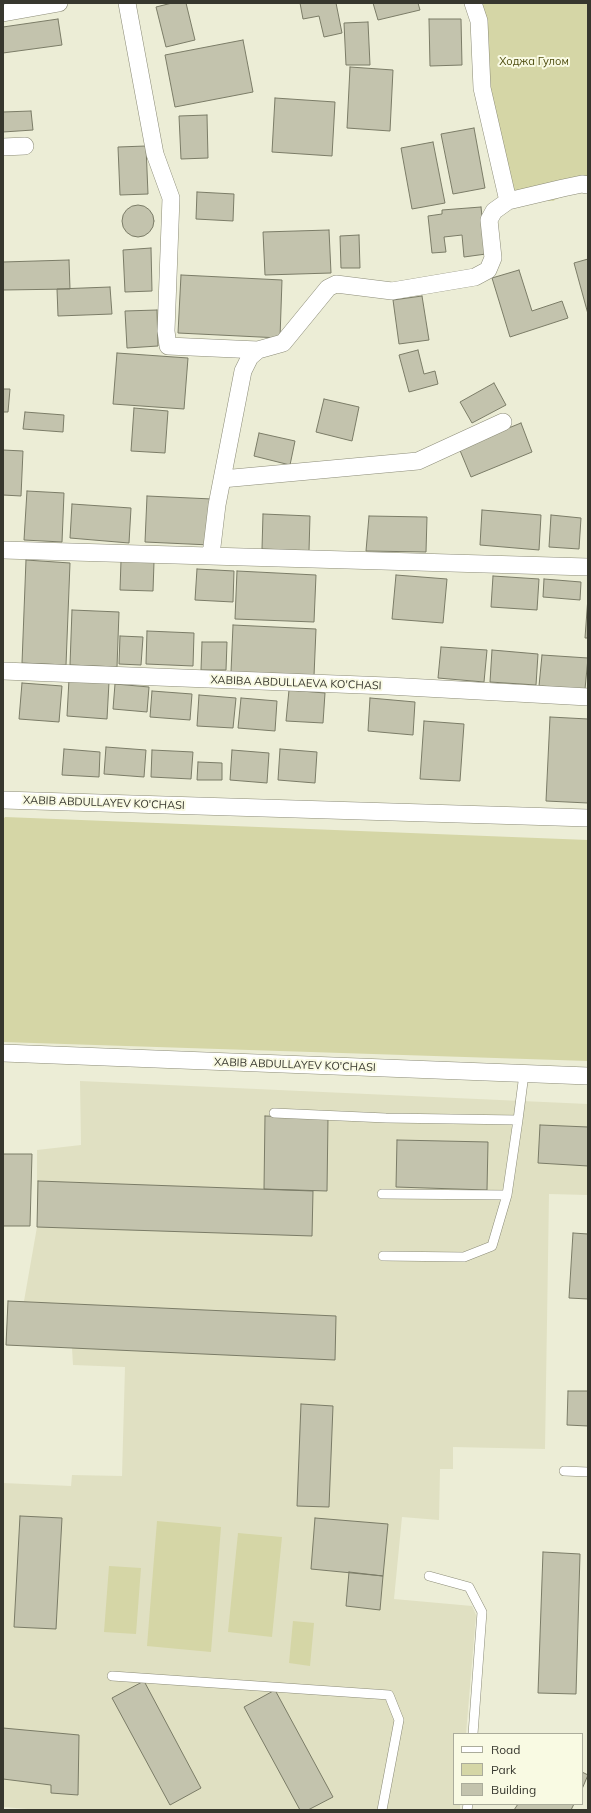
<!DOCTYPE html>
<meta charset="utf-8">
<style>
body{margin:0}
#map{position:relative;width:591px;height:1813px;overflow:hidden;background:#ecedd6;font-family:Mulish,sans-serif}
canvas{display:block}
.frame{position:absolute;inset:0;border:4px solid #37372e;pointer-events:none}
.legend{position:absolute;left:453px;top:1733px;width:130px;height:72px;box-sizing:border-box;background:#f9fae3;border:1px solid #abac9b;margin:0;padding:5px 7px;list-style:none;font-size:12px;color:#37372e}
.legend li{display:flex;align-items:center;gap:8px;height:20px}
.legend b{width:20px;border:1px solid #abac9b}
</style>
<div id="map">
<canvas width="591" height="1813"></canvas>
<div class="frame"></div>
<ul class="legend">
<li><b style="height:5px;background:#fff"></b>Road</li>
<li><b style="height:11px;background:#d5d6a6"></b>Park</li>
<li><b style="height:11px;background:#c3c3ad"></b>Building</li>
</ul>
</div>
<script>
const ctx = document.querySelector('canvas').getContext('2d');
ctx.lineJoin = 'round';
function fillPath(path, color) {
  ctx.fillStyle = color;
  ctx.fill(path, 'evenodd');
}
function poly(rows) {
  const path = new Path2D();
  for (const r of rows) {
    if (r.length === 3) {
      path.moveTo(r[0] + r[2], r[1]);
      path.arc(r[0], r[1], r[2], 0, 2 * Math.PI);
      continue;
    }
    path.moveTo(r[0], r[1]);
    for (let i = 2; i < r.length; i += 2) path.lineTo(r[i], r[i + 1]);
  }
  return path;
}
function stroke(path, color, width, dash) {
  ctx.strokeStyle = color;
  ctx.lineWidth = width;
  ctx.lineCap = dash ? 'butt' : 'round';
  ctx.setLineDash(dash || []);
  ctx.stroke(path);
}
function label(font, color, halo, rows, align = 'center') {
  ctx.font = font + ' Mulish,sans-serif';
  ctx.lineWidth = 4;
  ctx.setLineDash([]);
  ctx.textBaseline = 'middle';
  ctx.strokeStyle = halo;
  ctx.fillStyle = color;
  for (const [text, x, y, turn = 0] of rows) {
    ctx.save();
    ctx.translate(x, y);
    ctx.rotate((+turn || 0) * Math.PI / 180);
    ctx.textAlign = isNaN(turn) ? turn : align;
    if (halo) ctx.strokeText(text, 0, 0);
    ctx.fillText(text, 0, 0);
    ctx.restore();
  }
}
const built = poly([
 [80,1081,588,1104,588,1195,549,1194,545,1449,453,1447,453,1469,440,1469,439,1520,402,1517,394,1599,472,1606,476,1615,466,1734,454,1734,454,1804,460,1804,460,1810,40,1810,3,1807,3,1483,71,1486,72,1475,122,1476,125,1367,73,1365,72,1348,6,1345,8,1301,24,1301,37,1227,37,1150,81,1145]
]);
const green = poly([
 [473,3,588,3,588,183,553,201,508,201],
 [5,817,588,840,588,1061,3,1042,3,820],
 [157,1521,221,1527,211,1652,147,1646],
 [238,1533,282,1537,272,1637,228,1632],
 [109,1566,141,1568,136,1634,104,1632],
 [293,1621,314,1623,310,1666,289,1663]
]);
const building = poly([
 [172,3,186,3,195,40,166,47,156,7,172,3],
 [300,3,336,3,342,33,324,37,319,16,303,19,300,3],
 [373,3,418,3,420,10,378,20,373,3],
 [58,19,62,45,3,53,3,27,58,19],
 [429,19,461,19,462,65,430,66,429,19],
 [368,22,370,65,346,65,344,23,368,22],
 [243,40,253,92,175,107,165,55,243,40],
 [350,67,393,70,390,131,347,128,350,67],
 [275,98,335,102,332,156,272,152,275,98],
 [31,111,33,130,3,132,3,112,31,111],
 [207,115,208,158,181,159,179,116,207,115],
 [474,128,485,188,453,194,441,134,474,128],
 [433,142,445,203,412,209,401,148,433,142],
 [146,146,148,194,120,195,118,147,146,146],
 [197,192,234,194,233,221,196,219,197,192],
 [138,221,16],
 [481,207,486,254,464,257,462,235,444,237,446,252,432,253,428,216,442,214,442,210,481,207],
 [329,230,331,273,265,275,263,232,329,230],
 [359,235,360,268,341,268,340,236,359,235],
 [151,248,152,291,125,292,123,250,151,248],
 [588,259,588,314,574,263,588,259],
 [69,260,70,289,3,290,3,262,69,260],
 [519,270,532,311,562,301,568,318,510,337,492,278,519,270],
 [181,275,282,280,280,338,178,333,181,275],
 [110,287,112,314,58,316,57,289,110,287],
 [422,296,429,340,399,344,393,300,422,296],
 [157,310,158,346,127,348,125,311,157,310],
 [418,350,424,374,435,371,438,384,409,392,399,355,418,350],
 [117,353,188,358,184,409,113,404,117,353],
 [494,383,506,405,472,423,460,402,494,383],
 [3,389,10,389,8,412,3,412,3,389],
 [324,399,359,407,352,441,316,432,324,399],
 [134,408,168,411,165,453,131,451,134,408],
 [25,412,64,415,63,432,23,429,25,412],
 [521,423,532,452,471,477,459,448,521,423],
 [259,433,295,441,290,465,254,456,259,433],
 [3,450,23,451,21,496,3,495,3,450],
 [27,491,64,493,62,542,24,540,27,491],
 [147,496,212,499,210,545,145,542,147,496],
 [72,504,131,508,129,543,70,538,72,504],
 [482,510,541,515,539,550,480,545,482,510],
 [263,514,310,516,309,551,262,549,263,514],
 [551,515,581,518,579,549,549,547,551,515],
 [369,516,427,517,426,552,366,551,369,516],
 [26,560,70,563,66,665,22,663,26,560],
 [121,561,154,562,153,591,120,590,121,561],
 [197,569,234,571,233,602,195,600,197,569],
 [237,571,316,575,314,622,235,619,237,571],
 [396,575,447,579,443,623,392,619,396,575],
 [493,576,539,579,537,610,491,607,493,576],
 [544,579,581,582,580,600,543,597,544,579],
 [588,597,588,638,585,638,588,597],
 [72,610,119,612,117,667,70,665,72,610],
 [233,625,316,629,314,676,231,672,233,625],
 [147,631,194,633,193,666,146,664,147,631],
 [120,636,143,637,141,665,119,664,120,636],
 [202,642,227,642,226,670,201,670,202,642],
 [441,647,487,650,484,682,438,678,441,647],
 [492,650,538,654,536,685,490,682,492,650],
 [542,655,588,658,585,689,539,686,542,655],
 [69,679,109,682,107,719,67,716,69,679],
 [22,683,62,686,59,722,19,719,22,683],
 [115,684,149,687,147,712,113,709,115,684],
 [289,690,325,693,323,723,286,721,289,690],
 [152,691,192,694,190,720,150,717,152,691],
 [199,695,236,698,233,728,197,726,199,695],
 [241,698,277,701,275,731,238,728,241,698],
 [370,698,415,702,413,735,368,731,370,698],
 [550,717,588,719,588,803,546,801,550,717],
 [424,721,464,724,460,781,420,779,424,721],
 [106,747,146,750,144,777,104,774,106,747],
 [64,749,100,752,99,777,62,775,64,749],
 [280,749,317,752,315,783,278,780,280,749],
 [152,750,193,752,191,779,151,777,152,750],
 [232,750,269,753,267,783,230,780,232,750],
 [198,762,222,763,222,780,197,780,198,762],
 [265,1116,328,1118,327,1191,264,1189,265,1116],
 [540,1125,588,1127,588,1166,538,1163,540,1125],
 [397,1140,488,1142,487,1190,396,1187,397,1140],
 [3,1154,32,1154,30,1226,3,1226,3,1154],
 [38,1181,313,1191,312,1236,37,1227,38,1181],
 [573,1233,588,1234,588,1299,569,1298,573,1233],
 [8,1301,336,1316,335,1360,6,1345,8,1301],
 [568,1391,588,1391,588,1426,567,1425,568,1391],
 [301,1404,333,1406,329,1507,297,1506,301,1404],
 [20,1516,62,1518,56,1629,14,1627,20,1516],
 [315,1518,388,1524,383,1576,311,1569,315,1518],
 [543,1552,580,1554,576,1694,538,1693,543,1552],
 [349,1572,383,1576,380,1610,346,1606,349,1572],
 [144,1681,201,1788,170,1805,112,1698,144,1681],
 [275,1690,333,1797,308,1810,300,1810,244,1707,275,1690],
 [3,1728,79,1735,78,1795,51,1793,51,1785,3,1779,3,1728],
 [582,1772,588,1775,582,1789,582,1772],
 [518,1804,574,1804,571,1810,514,1810,518,1804]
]);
const service = poly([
 [274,1113,386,1118,518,1120,524,1074],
 [382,1194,507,1195],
 [383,1256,464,1257,492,1246,507,1195,518,1120],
 [564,1471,588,1472],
 [429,1576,469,1587,482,1612,473,1734],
 [112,1676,389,1695,399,1720,382,1810],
 [467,1810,468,1804]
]);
const minor = poly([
 [127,3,155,154,171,198,166,331,168,346,258,350],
 [473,3,479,21,482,88,508,201],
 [3,13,59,3],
 [3,147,25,146],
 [222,479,418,461,503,422],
 [3,550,588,567],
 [211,555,217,505,243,371,250,357,258,350,283,343,328,288,336,284,392,291,475,277,488,270,493,258,489,220,494,211,508,201,563,188,582,184,588,185],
 [3,671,388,686,588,697],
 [3,800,588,818],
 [3,1053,588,1076]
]);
const parkNames = [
 ["Ходжа Гулом",534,62]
];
const streetNames = [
 ["XABIBA ABDULLAEVA KO'CHASI",296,683,2],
 ["XABIB ABDULLAYEV KO'CHASI",104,803,2],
 ["XABIB ABDULLAYEV KO'CHASI",295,1065,2]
];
fillPath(built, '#e0e0c2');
fillPath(green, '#d5d6a6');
fillPath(building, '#c3c3ad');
stroke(building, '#7b7c67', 1);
stroke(service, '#8c8c78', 10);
stroke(minor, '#8c8c78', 18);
stroke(service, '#fff', 9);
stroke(minor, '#fff', 17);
label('11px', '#4d4c0e', '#f9fae3', parkNames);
label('11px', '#37372e', '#f9fae3', streetNames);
</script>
